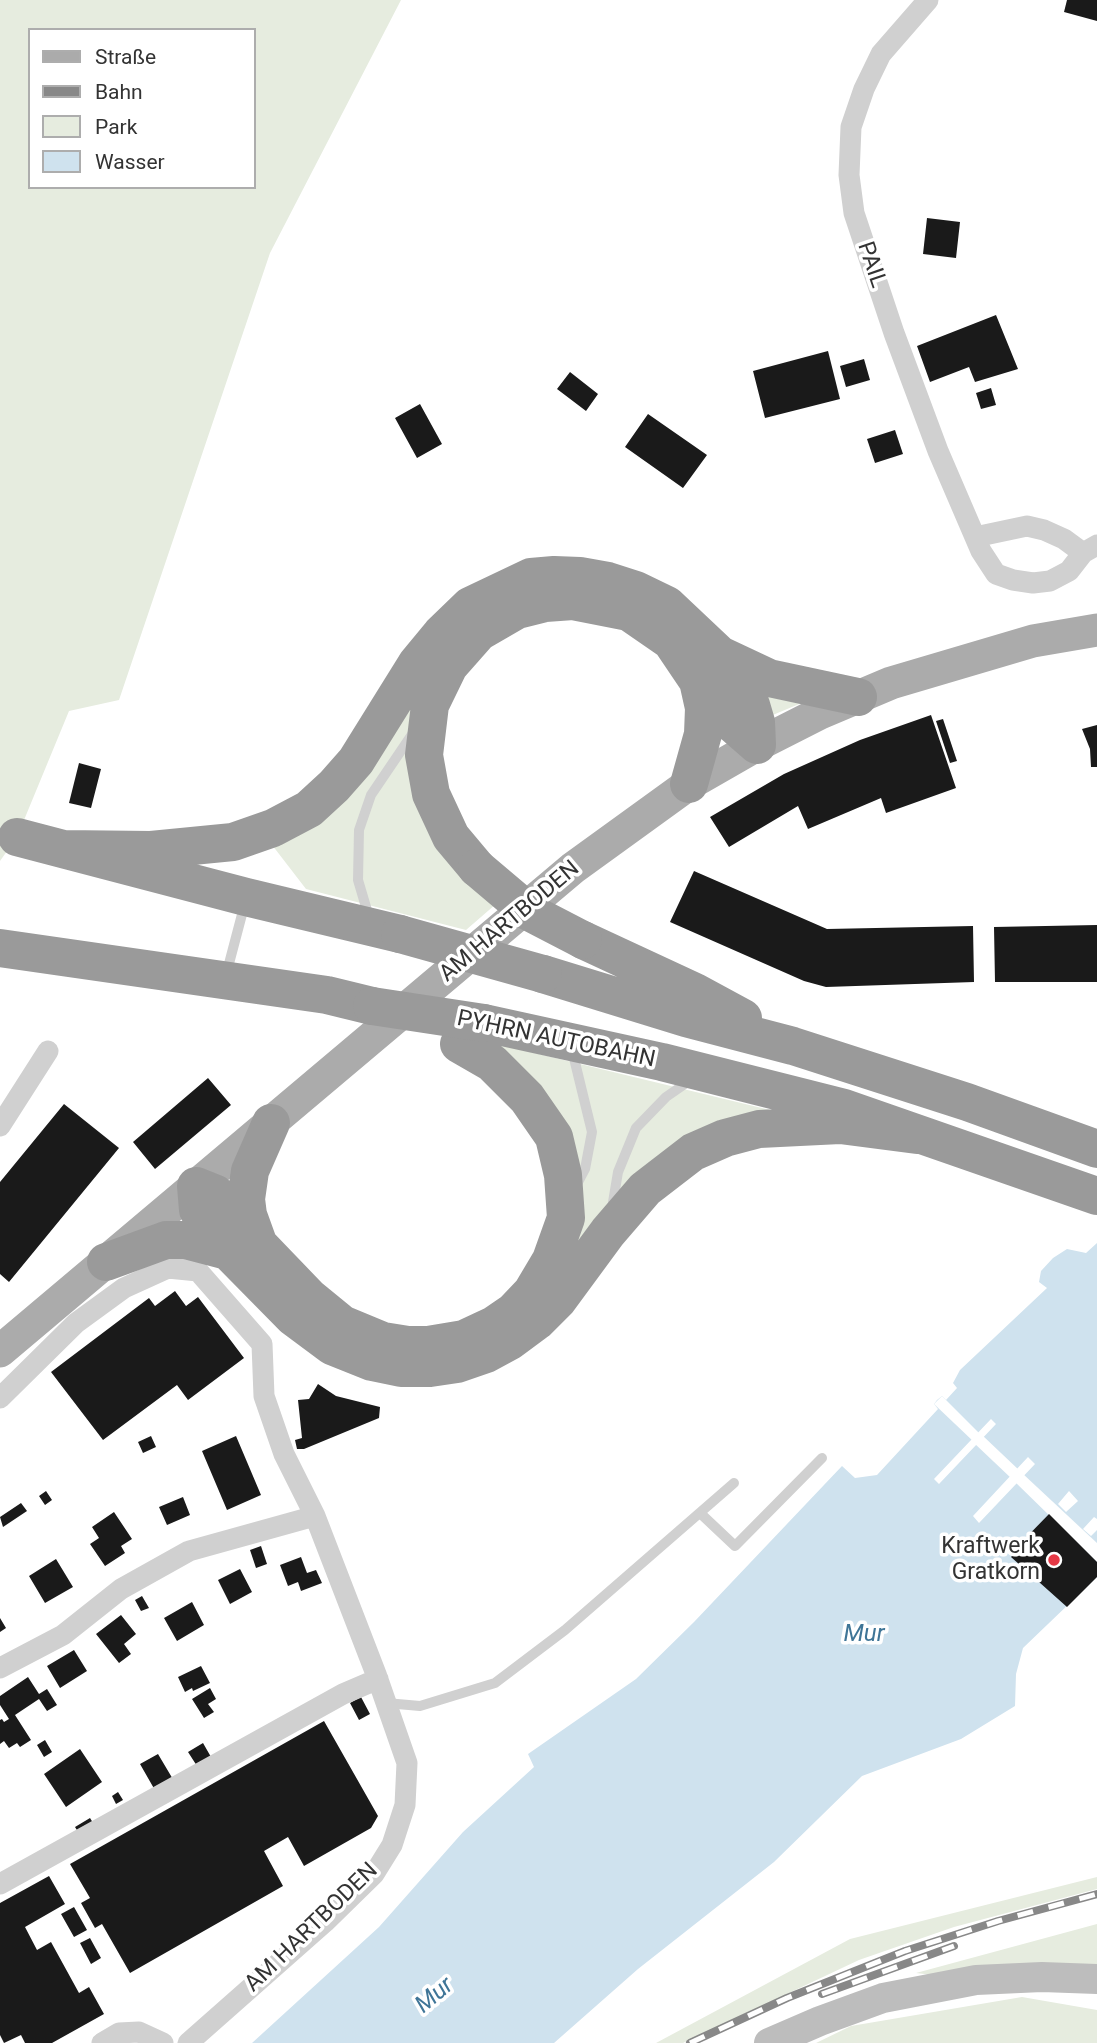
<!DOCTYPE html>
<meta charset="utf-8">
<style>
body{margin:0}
#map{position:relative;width:1097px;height:2043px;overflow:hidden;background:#fff;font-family:Roboto,sans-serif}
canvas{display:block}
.legend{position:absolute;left:28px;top:28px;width:228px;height:161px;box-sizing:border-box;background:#fff;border:2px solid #adadad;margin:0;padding:9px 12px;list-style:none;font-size:21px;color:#333}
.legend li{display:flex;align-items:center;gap:14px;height:35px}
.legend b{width:35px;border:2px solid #adadad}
</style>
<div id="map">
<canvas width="1097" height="2043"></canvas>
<ul class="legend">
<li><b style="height:9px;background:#ababab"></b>Straße</li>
<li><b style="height:9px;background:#888"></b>Bahn</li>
<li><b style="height:19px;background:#e6ecdf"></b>Park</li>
<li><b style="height:19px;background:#cfe2ee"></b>Wasser</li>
</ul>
</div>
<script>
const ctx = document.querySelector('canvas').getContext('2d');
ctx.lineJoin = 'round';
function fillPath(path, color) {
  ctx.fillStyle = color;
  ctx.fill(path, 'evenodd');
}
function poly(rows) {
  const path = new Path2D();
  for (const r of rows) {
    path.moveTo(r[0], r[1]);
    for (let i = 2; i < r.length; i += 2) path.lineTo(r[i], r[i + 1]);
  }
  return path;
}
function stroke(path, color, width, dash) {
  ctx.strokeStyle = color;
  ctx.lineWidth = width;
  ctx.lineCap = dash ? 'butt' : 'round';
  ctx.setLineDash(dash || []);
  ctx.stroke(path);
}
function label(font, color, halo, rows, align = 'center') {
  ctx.font = font + ' Roboto,sans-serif';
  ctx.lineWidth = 7;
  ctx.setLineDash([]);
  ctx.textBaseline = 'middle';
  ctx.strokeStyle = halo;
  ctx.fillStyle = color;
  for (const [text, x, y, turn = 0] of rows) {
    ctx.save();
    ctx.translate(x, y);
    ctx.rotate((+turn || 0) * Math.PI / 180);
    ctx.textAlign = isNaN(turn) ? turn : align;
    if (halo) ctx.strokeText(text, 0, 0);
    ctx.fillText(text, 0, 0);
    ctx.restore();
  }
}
const green = poly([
 [0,0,401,0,270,253,119,700,69,711,17,837,0,861],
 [30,30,254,30,254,187,30,187],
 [542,595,415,716,496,904,466,930,306,889,269,841,413,690],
 [748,682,804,702,768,717],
 [477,1039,770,1110,767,1118,723,1126,671,1152,628,1192,542,1304,510,1333,473,1351,430,1362,396,1359,372,1353,347,1342,303,1312,219,1224,209,1212,211,1204,305,1307,343,1336,368,1346,419,1355,440,1354,466,1347,503,1329,536,1301,558,1271,574,1223,575,1196,570,1155,560,1132,543,1103,526,1082,505,1063,470,1040],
 [1097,1877,1097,1889,954,1927,859,1960,683,2043,656,2043,850,1939],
 [1097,1924,1097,1972,976,1980,916,1973],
 [1022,1997,1097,2010,1097,2043,816,2043,851,2026]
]);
const water = poly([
 [1097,1243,1097,1519,1094,1517,1083,1529,1091,1536,1097,1530,1097,1577,1023,1648,1016,1674,1015,1706,961,1739,862,1776,774,1862,638,1969,554,2043,252,2043,379,1927,463,1832,534,1767,528,1754,636,1679,694,1622,842,1466,855,1478,877,1475,938,1409,934,1404,937,1400,942,1396,946,1400,957,1388,953,1383,960,1370,1047,1288,1039,1282,1041,1271,1053,1258,1067,1249,1086,1253],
 [991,1419,996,1424,939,1484,934,1479],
 [1028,1457,1035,1464,979,1523,973,1516],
 [1069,1491,1078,1501,1066,1512,1058,1504]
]);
const pier = poly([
 [942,1396,981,1435,974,1442,934,1404],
 [982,1435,1020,1471,1012,1479,974,1443],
 [1022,1473,1097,1543,1097,1562,1014,1481]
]);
const building = poly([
 [1067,0,1097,0,1097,21,1064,12],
 [927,218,960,222,956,258,923,254],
 [996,315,1018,369,975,382,969,367,930,382,917,346],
 [828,351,840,399,765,418,753,371],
 [864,359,870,380,846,387,840,366],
 [570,372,598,394,586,411,557,389],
 [991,388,996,405,981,409,976,393],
 [420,404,442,444,417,458,395,418],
 [648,414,707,455,683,488,625,447],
 [895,430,903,454,875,463,867,439],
 [931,715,956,788,886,813,881,798,808,829,798,806,729,847,710,817,784,774,860,740],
 [943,719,957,761,950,763,936,721],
 [1097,725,1097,767,1091,767,1090,749,1082,729],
 [79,763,101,769,91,808,69,803],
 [694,871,827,929,973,926,974,982,826,987,804,981,670,922],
 [1097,925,1097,982,995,982,994,927],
 [208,1078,231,1105,155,1169,133,1142],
 [64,1104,119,1148,9,1282,0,1274,0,1182],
 [175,1291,186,1306,198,1297,244,1358,188,1400,177,1385,103,1440,51,1372,149,1298,155,1306],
 [318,1384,336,1396,380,1407,379,1418,304,1449,297,1449,295,1440,302,1438,298,1400,309,1399],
 [151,1436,156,1447,143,1453,138,1442],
 [236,1436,261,1495,227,1510,202,1451],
 [46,1491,52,1500,45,1505,39,1496],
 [183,1497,190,1515,167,1525,159,1507],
 [21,1503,27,1511,3,1527,0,1517],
 [114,1512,132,1539,121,1546,125,1553,105,1566,90,1544,99,1538,92,1527],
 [1049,1514,1097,1562,1097,1577,1067,1607,1011,1557,1013,1555,1011,1553],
 [261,1546,267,1564,256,1568,250,1550],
 [301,1557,307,1573,316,1570,322,1583,301,1591,298,1582,288,1586,280,1565],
 [56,1559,73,1587,45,1603,29,1576],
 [240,1569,252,1592,230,1604,218,1580],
 [142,1596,149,1608,141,1611,135,1600],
 [192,1602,204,1625,177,1641,164,1618],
 [121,1615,136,1634,124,1644,131,1654,119,1663,96,1634],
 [0,1618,6,1628,0,1632],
 [74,1650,87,1671,60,1688,47,1666],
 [201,1666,210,1683,193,1691,192,1688,185,1692,178,1677],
 [28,1677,39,1694,47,1689,57,1705,47,1711,39,1699,15,1715,31,1740,20,1747,17,1743,9,1748,4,1741,0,1744,0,1720,2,1719,4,1722,9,1719,0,1705,0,1696],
 [210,1688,216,1699,208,1704,214,1712,204,1718,192,1699],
 [361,1697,370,1714,359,1720,350,1703],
 [324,1721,378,1816,371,1828,304,1866,288,1837,264,1851,283,1886,130,1973,102,1924,95,1928,81,1903,90,1898,70,1864],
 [45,1740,52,1752,44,1757,37,1745],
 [203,1743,211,1757,197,1766,188,1752],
 [80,1749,102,1782,66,1807,44,1774],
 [158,1754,174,1781,156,1792,140,1764],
 [118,1792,123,1800,116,1804,112,1796],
 [90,1818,95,1826,80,1835,75,1827],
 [49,1876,65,1904,25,1927,37,1950,51,1942,79,1993,89,1987,104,2014,52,2043,25,2043,21,2035,4,2043,0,2035,0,1903],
 [74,1907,87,1930,74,1937,61,1914],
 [90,1938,101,1958,91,1964,80,1943]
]);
const lane = poly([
 [369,917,358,880,359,830,371,795,415,730],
 [226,975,245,903],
 [572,1050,592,1132,585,1169,576,1186],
 [612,1208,618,1172,636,1128,666,1097,692,1079],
 [700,1513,735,1546,822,1458],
 [386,1703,420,1706,495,1683,565,1630,734,1483]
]);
const street = poly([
 [928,0,881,54,864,89,851,127,849,175,854,213,894,333,938,451,981,551,996,574,1013,580,1033,583,1050,581,1069,571,1083,553,1097,545],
 [975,537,1027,526,1044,530,1064,539,1083,553],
 [0,1126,48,1051],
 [0,1398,76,1323,124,1288,168,1268,198,1271,262,1344,264,1396,284,1454,315,1516,376,1674,407,1763,405,1805,392,1845,374,1874,325,1922,188,2043],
 [0,1668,63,1635,121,1589,189,1551,315,1516],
 [0,1884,343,1694,378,1679],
 [102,2043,119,2033,139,2032,163,2043]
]);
const secondary = poly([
 [769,2043,820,2021,883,1998,976,1980,1042,1977,1097,1979]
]);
const primary = poly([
 [0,1351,573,868,689,784,757,745,820,713,891,683,1033,641,1097,630]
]);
const highway = poly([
 [720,655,769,678,858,697],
 [689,784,703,734,704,708,698,681],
 [17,837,246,897,400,934],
 [62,849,151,850,233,842,273,828,309,809,334,786,356,761,417,663,441,634,470,606,531,577,554,575,580,576,608,581,636,590,667,605,720,655,751,705,756,722,757,745],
 [477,868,451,837,431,794,424,755,430,705,449,666,479,632,517,610,545,603,573,601,629,612,671,641,698,681,734,725,757,745],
 [583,940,695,992,743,1018],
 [0,948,327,995,372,1006],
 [543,974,686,1018,793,1046,967,1102,1097,1149],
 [484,1023,662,1062,844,1108,1097,1196],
 [459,1044,492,1063,527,1098,554,1137,563,1175,566,1218,551,1260,532,1292,513,1312,494,1325,464,1339,428,1345,408,1345,383,1341,342,1324,309,1297,259,1245,216,1194,196,1186,198,1210,209,1229,228,1251,293,1317,332,1346,372,1362,401,1368,430,1368,457,1364,486,1354,510,1341,537,1321,558,1300,608,1232,645,1189,693,1152,725,1138,759,1129,840,1125,917,1135],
 [257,1240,248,1215,246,1199,250,1171,271,1123],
 [106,1262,166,1240,186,1240,228,1251]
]);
const rail = poly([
 [822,1994,954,1946],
 [690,2043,787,1998,905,1951,998,1921,1097,1894]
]);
const highwayBridge = poly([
 [477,868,529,912,583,940],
 [400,934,543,974],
 [372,1006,484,1023]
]);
const markers = [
 [1054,1560,7,"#e63946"]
];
const streetNames = [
 ["PAIL",871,265,71],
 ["AM HARTBODEN",510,922,-40],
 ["PYHRN AUTOBAHN",556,1040,12],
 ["AM HARTBODEN",312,1928,-44]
];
const poiNames = [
 ["Kraftwerk",1040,1547],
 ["Gratkorn",1040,1573]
];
const waterNames = [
 ["Mur",864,1635],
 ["Mur",435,1996,-40]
];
fillPath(green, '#e6ecdf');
fillPath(water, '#cfe2ee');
fillPath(pier, '#fff');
fillPath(building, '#1a1a1a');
stroke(lane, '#d0d0d0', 10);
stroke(street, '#d0d0d0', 21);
stroke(secondary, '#bdbdbd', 30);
stroke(primary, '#ababab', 33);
stroke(highway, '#9a9a9a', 38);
stroke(rail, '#888', 8);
stroke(rail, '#fff', 5, [16]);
stroke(highwayBridge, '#9a9a9a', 38);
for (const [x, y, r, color] of markers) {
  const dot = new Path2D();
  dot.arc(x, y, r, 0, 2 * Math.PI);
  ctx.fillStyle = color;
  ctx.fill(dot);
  stroke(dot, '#fff', 2.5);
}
label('23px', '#333', '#fff', streetNames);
label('23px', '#333', '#fff', poiNames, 'right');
label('italic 24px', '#3f7597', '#fff', waterNames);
</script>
